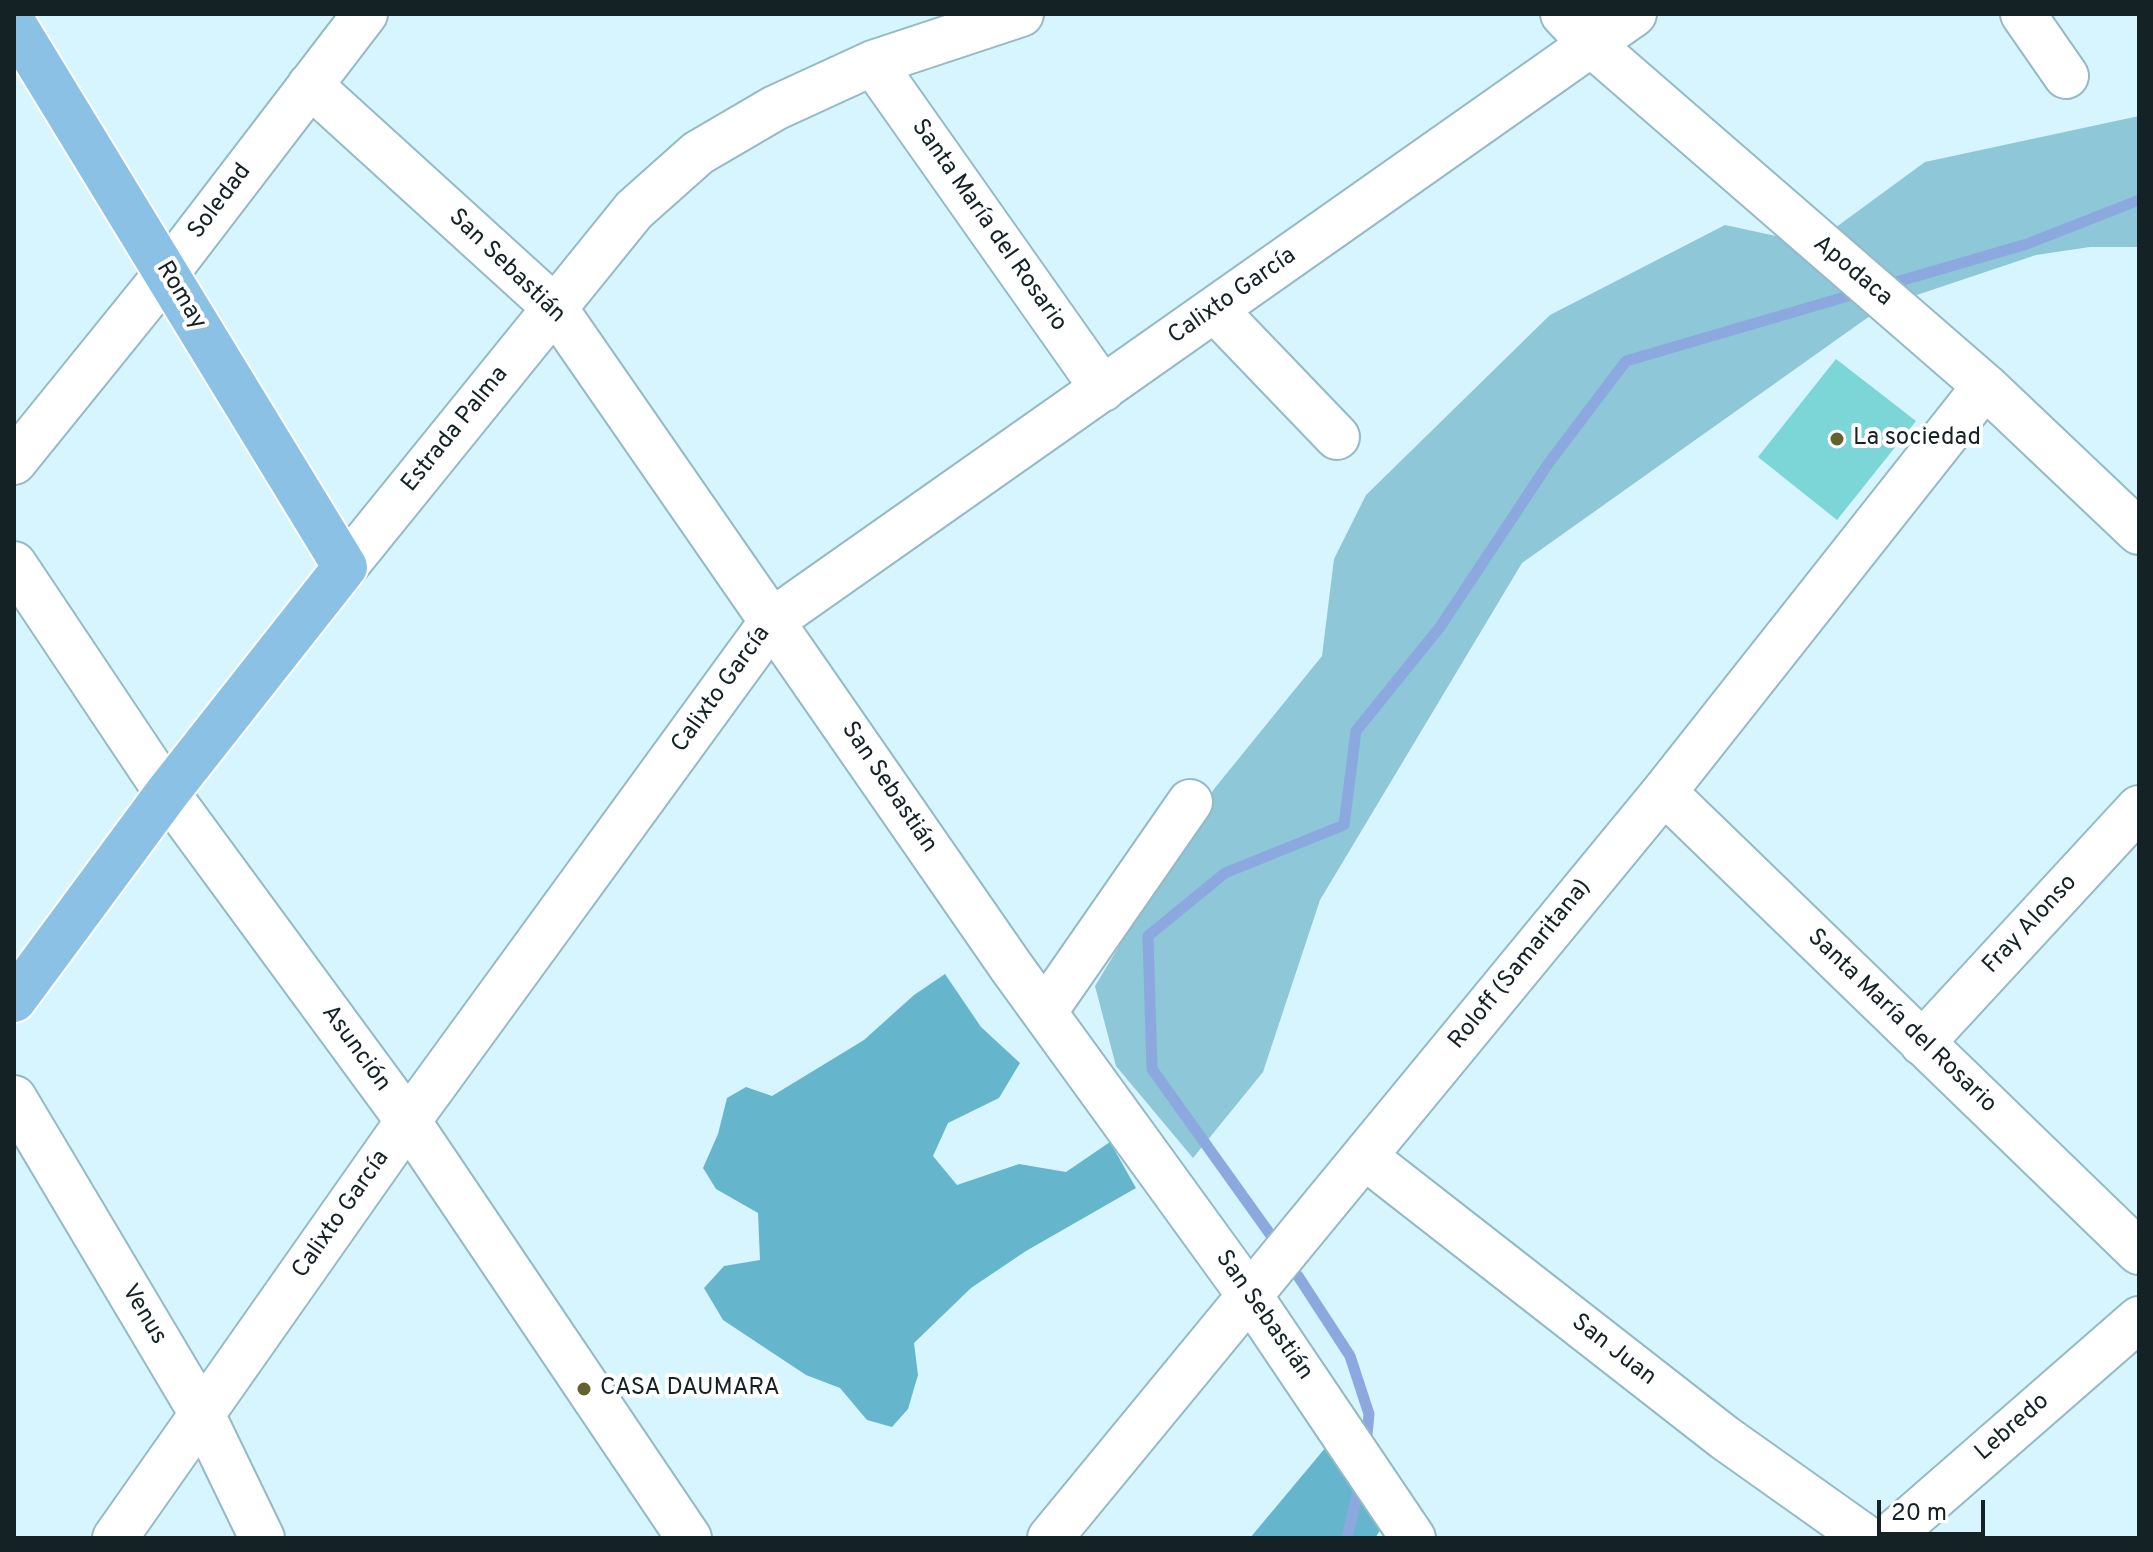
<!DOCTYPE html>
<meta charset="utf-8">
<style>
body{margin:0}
#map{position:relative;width:2153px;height:1552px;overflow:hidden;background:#d6f5fe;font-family:Overpass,sans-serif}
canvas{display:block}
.frame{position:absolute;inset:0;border:16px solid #142226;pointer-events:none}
.scale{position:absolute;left:1877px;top:1500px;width:108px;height:36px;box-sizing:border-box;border:4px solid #142226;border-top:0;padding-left:10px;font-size:24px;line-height:28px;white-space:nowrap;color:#142226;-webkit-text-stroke:6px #fff;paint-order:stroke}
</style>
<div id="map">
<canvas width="2153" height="1552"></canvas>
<div class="frame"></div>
<div class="scale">20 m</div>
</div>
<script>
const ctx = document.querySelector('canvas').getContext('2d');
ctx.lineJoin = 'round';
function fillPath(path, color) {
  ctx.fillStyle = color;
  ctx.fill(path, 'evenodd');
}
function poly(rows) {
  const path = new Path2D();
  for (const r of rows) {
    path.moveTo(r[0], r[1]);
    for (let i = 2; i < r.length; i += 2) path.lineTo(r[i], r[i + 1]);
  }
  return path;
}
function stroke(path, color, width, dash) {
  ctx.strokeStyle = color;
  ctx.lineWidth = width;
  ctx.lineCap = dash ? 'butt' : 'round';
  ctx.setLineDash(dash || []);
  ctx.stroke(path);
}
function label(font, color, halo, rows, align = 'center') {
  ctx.font = font + ' Overpass,sans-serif';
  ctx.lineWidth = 8;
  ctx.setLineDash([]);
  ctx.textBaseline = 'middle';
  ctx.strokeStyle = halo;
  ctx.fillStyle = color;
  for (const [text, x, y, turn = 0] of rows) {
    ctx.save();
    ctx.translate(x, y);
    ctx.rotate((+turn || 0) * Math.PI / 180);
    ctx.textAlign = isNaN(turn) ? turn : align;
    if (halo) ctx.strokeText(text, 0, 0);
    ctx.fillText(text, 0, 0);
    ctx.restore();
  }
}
const green = poly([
 [2139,116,2139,247,2090,247,2036,255,1884,306,1522,563,1320,900,1263,1072,1193,1158,1116,1066,1095,986,1214,789,1322,656,1334,559,1366,495,1550,315,1725,225,1813,244,1925,162]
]);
const forest = poly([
 [945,974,981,1027,1020,1063,999,1098,948,1123,933,1156,957,1185,1019,1164,1066,1172,1110,1142,1136,1188,1026,1251,971,1288,914,1343,918,1375,908,1409,892,1427,867,1420,840,1388,806,1375,723,1320,704,1288,724,1266,760,1260,758,1213,716,1189,703,1168,718,1134,727,1098,746,1087,772,1096,864,1040,914,995],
 [1326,1447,1383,1526,1375,1538,1250,1538]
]);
const stream = poly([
 [1886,285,2027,244,2139,200],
 [1275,1241,1152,1069,1148,936,1225,873,1344,825,1356,731,1440,627,1548,464,1626,361,1862,292],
 [1298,1276,1350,1356,1369,1414,1366,1445],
 [1347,1538,1358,1491]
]);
const building = poly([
 [1836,359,1916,421,1837,520,1758,457]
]);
const minor = poly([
 [1563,14,1591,44,1985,386,2139,532],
 [2023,14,2066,76],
 [873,63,1103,389],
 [310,85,554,307,1012,968,1250,1296,1413,1538],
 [1215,310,1337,437],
 [14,462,166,274,365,14],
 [14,564,167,793,408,1121,689,1538],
 [345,567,634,210,698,153,775,108,873,63,1021,14],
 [1664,792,2139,1252],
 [1045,1011,1190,802],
 [1922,1043,2139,808],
 [14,1098,202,1414,262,1538],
 [1365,1157,1725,1438,1866,1538],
 [115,1538,408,1121,773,620,1634,14],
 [1050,1538,1664,792,1985,386],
 [1888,1538,2139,1319]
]);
const major = poly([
 [14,24,345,567,167,793,14,1000]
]);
const markers = [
 [1837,439,8,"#63622f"],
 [584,1389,8,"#63622f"]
];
const streetNames = [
 ["Soledad",221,202,-53],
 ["Santa María del Rosario",988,226,55],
 ["San Sebastián",506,267,44],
 ["Apodaca",1852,272,40],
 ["Romay",180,296,59],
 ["Calixto García",1233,297,-35],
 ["Estrada Palma",456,430,-51],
 ["Calixto García",722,690,-54],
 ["San Sebastián",888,788,56],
 ["Fray Alonso",2031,925,-47],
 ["Roloff (Samaritana)",1521,965,-51],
 ["Santa María del Rosario",1901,1022,44],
 ["Asunción",355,1049,54],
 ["Calixto García",342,1215,-55],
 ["Venus",143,1315,59],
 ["San Sebastián",1263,1316,55],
 ["San Juan",1613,1351,38],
 ["Lebredo",2013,1428,-41]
];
const poiNames = [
 ["La sociedad",1853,439],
 ["CASA DAUMARA",600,1389]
];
fillPath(green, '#8dc7d8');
fillPath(forest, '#65b6cd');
stroke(stream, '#8ca9df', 11);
fillPath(building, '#7cd5d6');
stroke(minor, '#95bac5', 48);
stroke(major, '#fff', 48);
stroke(minor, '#fff', 44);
stroke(major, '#8ac1e5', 44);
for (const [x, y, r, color] of markers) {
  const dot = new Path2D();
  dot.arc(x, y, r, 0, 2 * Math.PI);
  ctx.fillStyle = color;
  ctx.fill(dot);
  stroke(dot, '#fff', 3);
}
label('24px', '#142226', '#fff', streetNames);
label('24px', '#142226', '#fff', poiNames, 'left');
</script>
